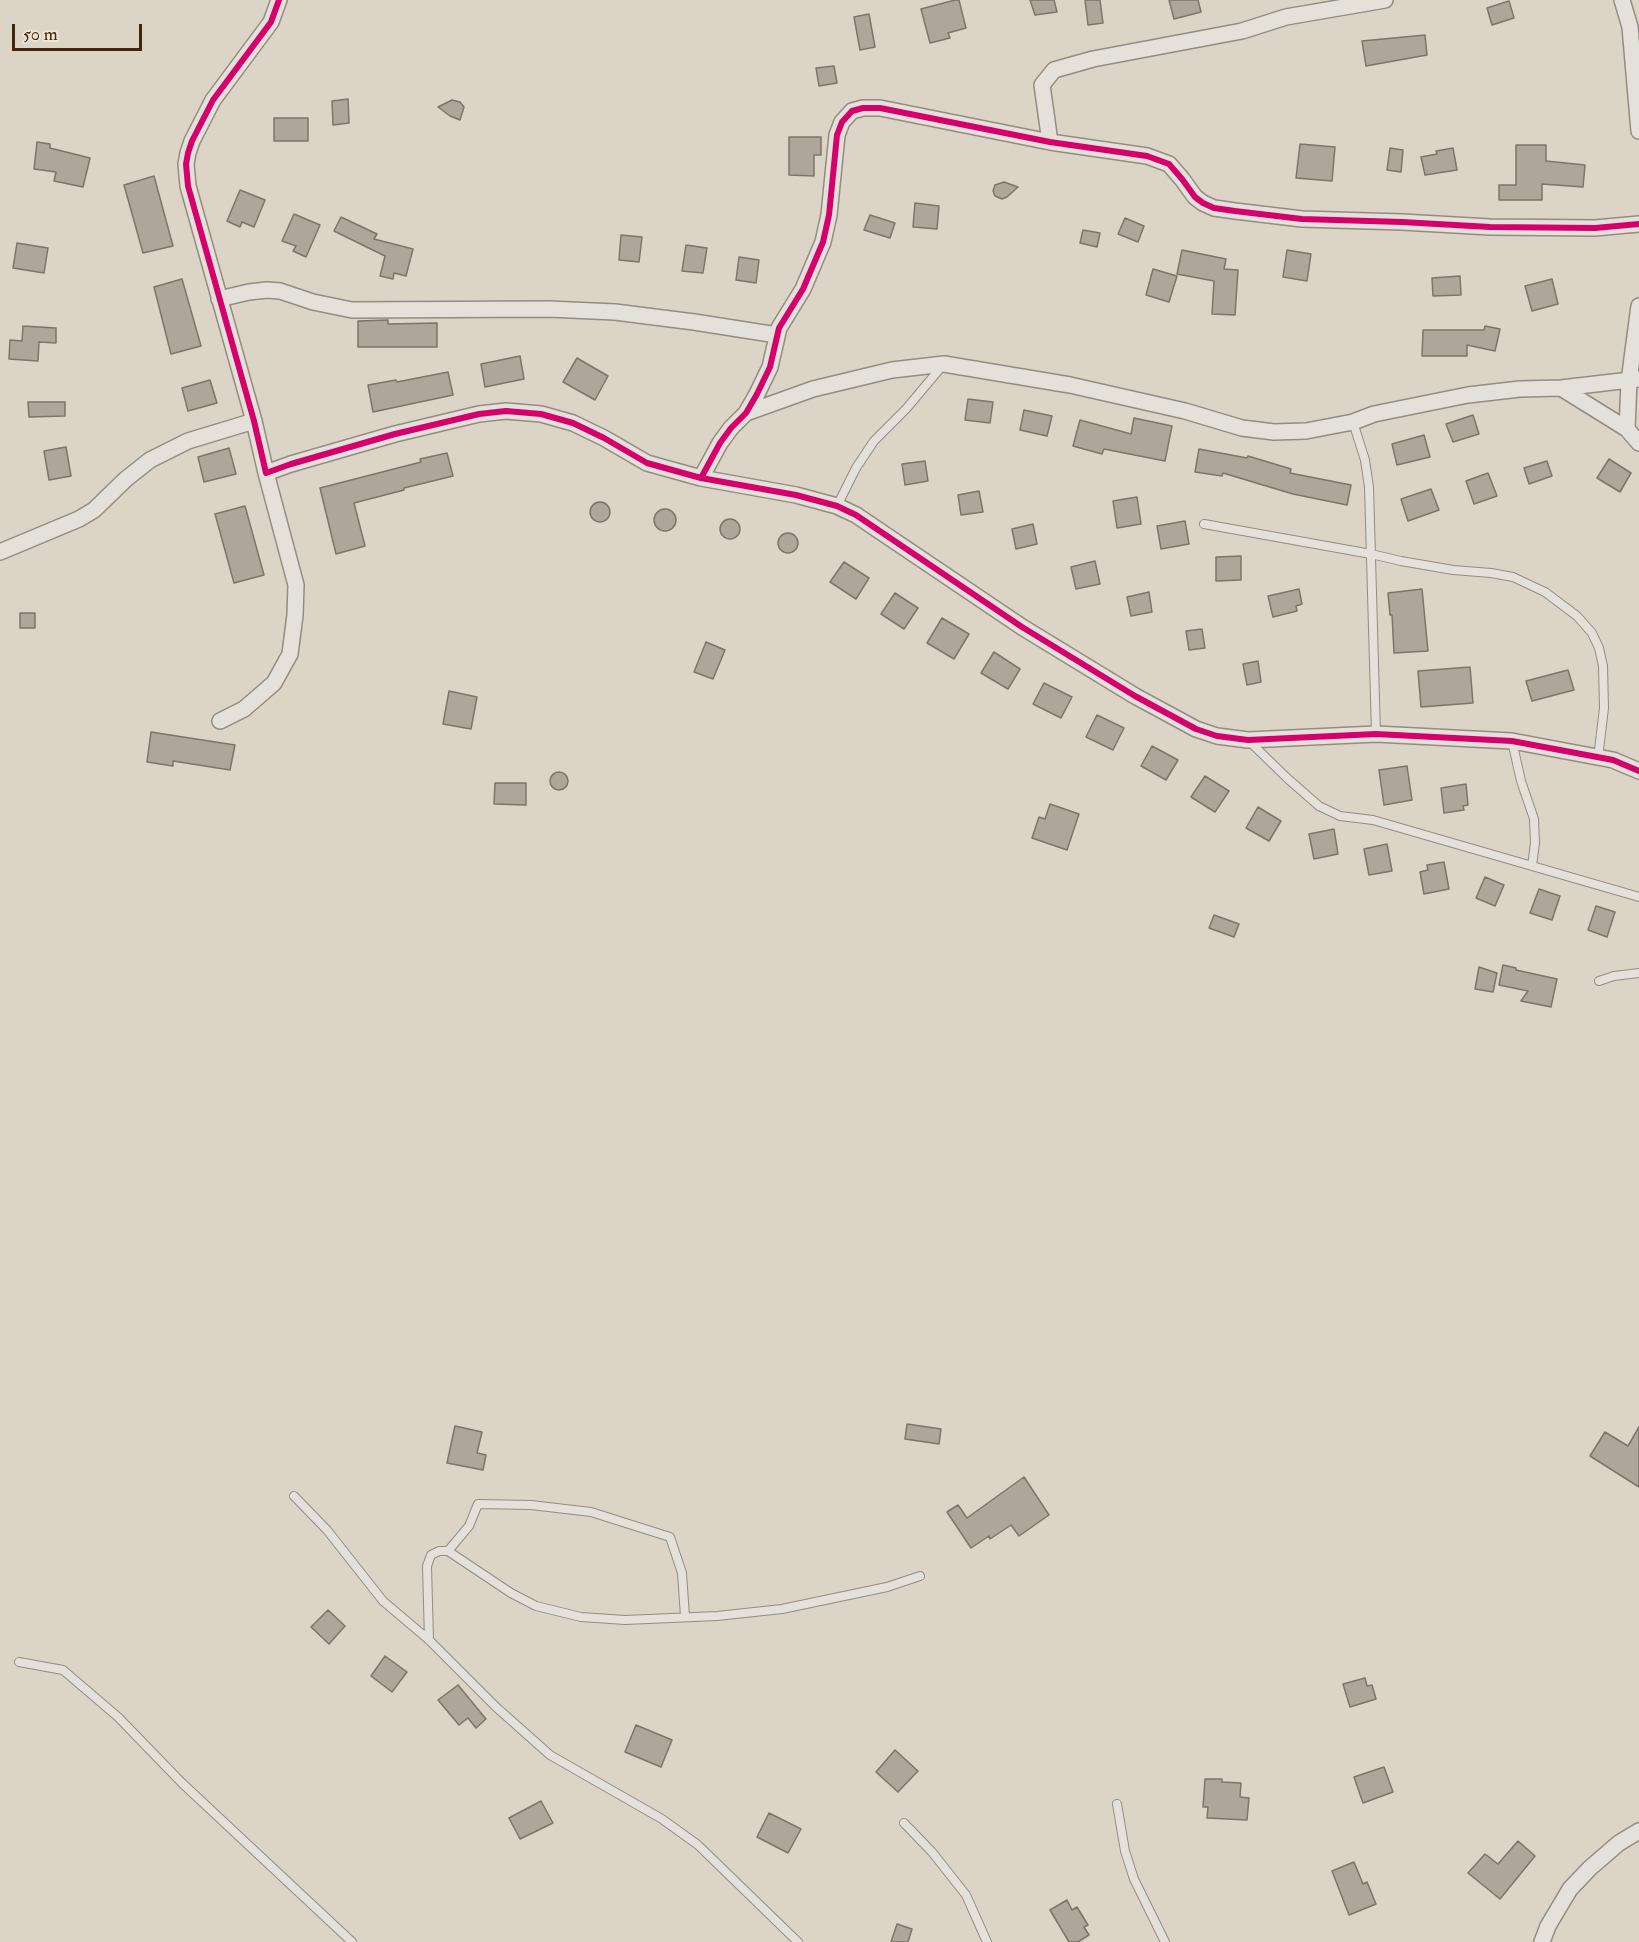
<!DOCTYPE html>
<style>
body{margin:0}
#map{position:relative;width:1639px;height:1942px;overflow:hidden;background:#dcd4c6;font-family:"IM FELL Double Pica",serif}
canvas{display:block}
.scale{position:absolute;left:12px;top:24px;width:130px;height:27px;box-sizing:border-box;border:3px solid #43250b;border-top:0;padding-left:8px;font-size:18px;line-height:21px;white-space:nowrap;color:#43250b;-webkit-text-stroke:4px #ede4d5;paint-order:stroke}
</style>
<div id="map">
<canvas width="1639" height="1942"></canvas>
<div class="scale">50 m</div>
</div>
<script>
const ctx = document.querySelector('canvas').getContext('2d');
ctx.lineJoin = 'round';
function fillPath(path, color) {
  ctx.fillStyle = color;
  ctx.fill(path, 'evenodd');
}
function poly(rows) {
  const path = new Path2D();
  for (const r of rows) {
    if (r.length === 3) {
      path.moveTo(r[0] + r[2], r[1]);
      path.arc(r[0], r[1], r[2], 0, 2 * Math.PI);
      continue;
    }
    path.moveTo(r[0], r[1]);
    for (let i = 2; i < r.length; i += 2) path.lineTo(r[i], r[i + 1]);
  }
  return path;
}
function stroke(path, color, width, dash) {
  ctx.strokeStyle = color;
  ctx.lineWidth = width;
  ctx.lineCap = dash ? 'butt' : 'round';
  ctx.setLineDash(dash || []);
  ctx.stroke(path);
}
const building = poly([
 [955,0,959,0,966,28,948,33,950,38,930,43,921,9,955,0],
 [1030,0,1054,0,1057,12,1035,15,1030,0],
 [1085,0,1100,0,1103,23,1088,25,1085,0],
 [1169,0,1198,0,1201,12,1174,19,1169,0],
 [1509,1,1514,18,1492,25,1487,8,1509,1],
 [869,14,875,47,860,50,854,17,869,14],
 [1425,35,1427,55,1366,66,1362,41,1425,35],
 [834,66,837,83,819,86,816,68,834,66],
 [348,99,349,123,333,125,332,101,348,99],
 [452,100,460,102,464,107,460,120,450,116,438,107,452,100],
 [274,118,308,118,308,141,274,141,274,118],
 [789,137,821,137,821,155,814,155,814,176,789,175,789,137],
 [37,142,50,144,50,148,90,158,83,187,54,181,56,172,34,169,37,142],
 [1300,144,1335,147,1332,181,1296,178,1300,144],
 [1516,145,1546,145,1546,161,1585,165,1583,187,1542,184,1542,200,1499,200,1499,185,1516,185,1516,145],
 [1390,148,1403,150,1401,172,1387,170,1390,148],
 [1453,148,1457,170,1425,175,1421,157,1437,154,1436,151,1453,148],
 [154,176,173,246,143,253,124,185,154,176],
 [1004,182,1018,187,1007,197,1002,199,995,196,993,191,995,185,1004,182],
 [240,190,265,200,254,227,242,222,240,227,227,221,240,190],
 [915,203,939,206,937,229,913,227,915,203],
 [294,214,320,225,306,257,293,251,296,246,282,241,294,214],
 [870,215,895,223,890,238,864,230,870,215],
 [341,217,377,234,374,239,413,249,406,276,394,273,393,279,380,276,385,256,334,231,341,217],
 [1125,218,1144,226,1138,242,1118,234,1125,218],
 [1083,230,1100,233,1097,247,1080,243,1083,230],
 [621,235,642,237,639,262,619,260,621,235],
 [17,243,48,248,44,273,13,268,17,243],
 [686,245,707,248,703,273,682,271,686,245],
 [1182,250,1226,259,1224,269,1238,270,1235,315,1212,314,1214,281,1177,274,1182,250],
 [1287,250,1311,254,1307,281,1283,277,1287,250],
 [739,257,759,260,756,283,736,280,739,257],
 [1153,269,1177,276,1169,302,1146,295,1153,269],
 [1460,276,1461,295,1433,296,1432,278,1460,276],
 [182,279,201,346,171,354,154,287,182,279],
 [1552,279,1558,304,1532,311,1525,286,1552,279],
 [388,320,388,324,437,323,437,347,358,347,358,321,388,320],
 [23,326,56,328,56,343,39,342,38,361,9,359,10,340,22,341,23,326],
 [1485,326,1500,329,1495,351,1467,345,1467,356,1422,356,1423,330,1484,330,1485,326],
 [520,356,524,379,485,387,481,364,520,356],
 [577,358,608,376,595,400,563,382,577,358],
 [448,372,453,395,373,412,368,385,396,380,397,382,448,372],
 [210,380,217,403,188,411,182,388,210,380],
 [968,399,993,402,990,423,965,420,968,399],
 [28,402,65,402,65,416,29,417,28,402],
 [1024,410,1052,416,1047,436,1020,430,1024,410],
 [1473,415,1479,434,1453,442,1446,424,1473,415],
 [1134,418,1172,426,1165,461,1104,449,1102,454,1073,446,1080,420,1131,434,1134,418],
 [1424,435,1430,457,1397,465,1392,444,1424,435],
 [66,447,71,476,49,480,44,451,66,447],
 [229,448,236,474,204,482,198,457,229,448],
 [1199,449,1247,458,1248,456,1291,469,1290,473,1351,485,1347,505,1293,494,1223,473,1222,476,1195,472,1199,449],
 [447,453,453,476,404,488,404,490,354,503,365,546,336,554,320,488,421,462,420,459,447,453],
 [1609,459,1631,473,1620,492,1597,478,1609,459],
 [925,461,928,481,905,485,902,464,925,461],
 [1547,461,1552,476,1529,484,1524,468,1547,461],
 [1488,473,1497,496,1474,504,1466,481,1488,473],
 [1431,489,1439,510,1408,521,1401,499,1431,489],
 [979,491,983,512,961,515,958,495,979,491],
 [1137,497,1141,524,1117,528,1113,501,1137,497],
 [600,512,10],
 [245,506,264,575,234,583,215,514,245,506],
 [665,520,11],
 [730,529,10],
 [1185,521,1189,544,1161,549,1157,526,1185,521],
 [1033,524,1037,544,1016,549,1012,529,1033,524],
 [788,543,10],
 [1241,556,1241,580,1216,581,1216,557,1241,556],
 [1095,561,1100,584,1076,589,1071,567,1095,561],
 [844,562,869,578,856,599,830,582,844,562],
 [1299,589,1302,604,1296,606,1297,611,1273,617,1268,596,1299,589],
 [1422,589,1428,651,1394,653,1392,615,1390,615,1388,593,1422,589],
 [1149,592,1152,612,1131,616,1127,597,1149,592],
 [895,593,918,608,904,629,881,614,895,593],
 [20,613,35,613,35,628,20,628,20,613],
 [942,618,969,634,954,659,927,643,942,618],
 [1202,629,1205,648,1189,650,1186,631,1202,629],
 [706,642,725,650,713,679,694,672,706,642],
 [994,652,1020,669,1008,689,981,673,994,652],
 [1258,661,1261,682,1247,685,1243,664,1258,661],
 [1470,667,1473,703,1421,707,1418,671,1470,667],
 [1568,670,1574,690,1532,701,1526,681,1568,670],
 [1044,683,1072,697,1061,718,1033,704,1044,683],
 [449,691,477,697,471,729,443,724,449,691],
 [1097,715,1124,728,1113,750,1086,737,1097,715],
 [151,732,235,745,230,770,173,761,173,766,147,762,151,732],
 [1152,746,1178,760,1166,780,1141,766,1152,746],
 [1407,766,1412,800,1384,805,1379,770,1407,766],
 [559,781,9],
 [1205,776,1229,791,1215,812,1191,797,1205,776],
 [495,783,526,783,526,805,494,804,495,783],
 [1466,784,1468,805,1463,806,1464,810,1444,813,1441,788,1466,784],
 [1050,804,1079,814,1067,850,1032,838,1039,817,1045,819,1050,804],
 [1258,807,1281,821,1269,841,1246,828,1258,807],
 [1334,829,1338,854,1314,859,1309,834,1334,829],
 [1387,844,1392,871,1369,875,1364,849,1387,844],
 [1444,862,1449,889,1424,894,1420,872,1428,870,1427,865,1444,862],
 [1485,877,1504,885,1495,906,1476,898,1485,877],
 [1539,889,1560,896,1552,920,1530,913,1539,889],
 [1596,906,1615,912,1607,937,1588,930,1596,906],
 [1214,915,1239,924,1234,937,1209,928,1214,915],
 [1503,965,1516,968,1516,970,1557,979,1551,1007,1521,1001,1528,991,1499,985,1503,965],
 [1479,967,1497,973,1493,992,1475,989,1479,967],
 [907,1424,941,1429,939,1444,905,1439,907,1424],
 [455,1426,482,1432,477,1453,486,1455,483,1470,447,1463,455,1426],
 [1639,1427,1639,1487,1590,1456,1605,1432,1628,1446,1639,1427],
 [1024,1477,1049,1515,1019,1536,1011,1525,990,1539,989,1536,971,1548,947,1512,958,1505,967,1518,1024,1477],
 [328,1610,345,1626,329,1644,311,1627,328,1610],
 [385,1656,407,1672,392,1692,371,1676,385,1656],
 [1365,1678,1367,1686,1372,1685,1376,1699,1350,1707,1343,1684,1365,1678],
 [458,1685,486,1719,476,1728,468,1718,459,1725,438,1700,458,1685],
 [636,1725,672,1740,661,1767,625,1752,636,1725],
 [895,1750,918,1771,898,1792,876,1772,895,1750],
 [1384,1767,1393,1792,1363,1803,1354,1777,1384,1767],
 [1205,1779,1222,1779,1222,1782,1241,1783,1240,1797,1249,1798,1247,1820,1207,1818,1208,1807,1203,1807,1205,1779],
 [541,1801,553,1823,520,1839,509,1818,541,1801],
 [769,1813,801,1829,788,1853,757,1837,769,1813],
 [1518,1841,1535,1856,1500,1899,1468,1873,1485,1854,1498,1864,1518,1841],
 [1354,1862,1363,1884,1367,1882,1376,1904,1349,1915,1332,1871,1354,1862],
 [1067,1900,1072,1910,1077,1907,1088,1925,1084,1927,1089,1935,1078,1942,1069,1942,1050,1910,1067,1900],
 [897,1924,912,1929,908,1942,891,1942,897,1924]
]);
const lane = poly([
 [1353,422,1365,460,1369,487,1376,734],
 [837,506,856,468,874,441,906,409,943,365],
 [1204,524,1371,554,1401,561,1453,570,1491,573,1513,577,1545,592,1577,616,1592,633,1599,648,1603,666,1604,708,1598,758],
 [1249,741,1287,778,1319,806,1340,816,1373,820,1639,897],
 [1512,741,1521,781,1534,819,1535,843,1532,866],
 [1599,981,1614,976,1639,973],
 [294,1496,327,1530,383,1601,429,1640,496,1707,550,1755,662,1819,698,1845,798,1942],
 [448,1551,469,1526,478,1504,531,1505,591,1512,670,1537,682,1573,685,1617],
 [429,1640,427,1566,431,1555,439,1551,448,1551,511,1593,536,1606,581,1617,625,1620,717,1616,782,1609,887,1587,920,1576],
 [19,1662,63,1670,118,1717,182,1783,352,1942],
 [1117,1804,1125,1851,1134,1879,1165,1942],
 [904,1823,932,1852,966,1895,987,1942]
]);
const street = poly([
 [279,0,271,22,213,100,192,141,188,153,186,164,188,186,254,421,266,473,291,464,395,434,479,414,506,411,541,414,573,423,604,438,647,463,701,478,796,495,837,506,856,515,1022,627,1135,696,1196,729,1217,736,1248,740,1376,734,1512,741,1613,760,1639,771],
 [1622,0,1630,27,1639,131],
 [1050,142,1042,85,1054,70,1093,59,1242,31,1286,17,1385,0],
 [219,299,249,292,267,290,280,291,313,302,352,310,549,309,615,312,694,322,777,335],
 [1561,388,1639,379],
 [746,413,813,389,892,370,944,364,1070,385,1185,411,1242,428,1274,432,1306,431,1353,422,1374,414,1468,395,1520,389,1561,388,1627,429,1639,443],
 [1627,429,1629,381,1639,306],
 [701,478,720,443,731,428,746,413,757,394,770,367,779,328,803,289,823,242,829,215,837,135,842,122,852,111,863,108,880,108,1050,142,1147,156,1169,164,1182,179,1195,197,1203,203,1214,208,1235,211,1302,219,1402,222,1490,227,1595,228,1639,224],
 [0,552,79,519,94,510,126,479,150,460,188,441,254,421],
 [220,721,244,709,274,683,290,654,295,615,296,585,266,473],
 [1542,1942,1548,1926,1570,1889,1590,1868,1619,1843,1639,1831]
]);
const cycleway = poly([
 [279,0,271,22,213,100,192,141,188,153,186,164,188,186,254,421,266,473,291,464,395,434,479,414,506,411,541,414,573,423,604,438,647,463,701,478,796,495,837,506,856,515,1022,627,1135,696,1196,729,1217,736,1248,740,1376,734,1512,741,1613,760,1639,771],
 [701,478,720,443,731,428,746,413,757,394,770,367,779,328,803,289,823,242,829,215,837,135,842,122,852,111,863,108,880,108,1050,142,1147,156,1169,164,1182,179,1195,197,1203,203,1214,208,1235,211,1302,219,1402,222,1490,227,1595,228,1639,224]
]);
fillPath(building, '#aea69b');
stroke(building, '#7e7469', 1.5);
stroke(lane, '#948c81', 10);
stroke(street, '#948c81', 18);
stroke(lane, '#e4e0da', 8);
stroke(street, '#e4e0da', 15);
stroke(cycleway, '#d6006c', 6);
</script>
